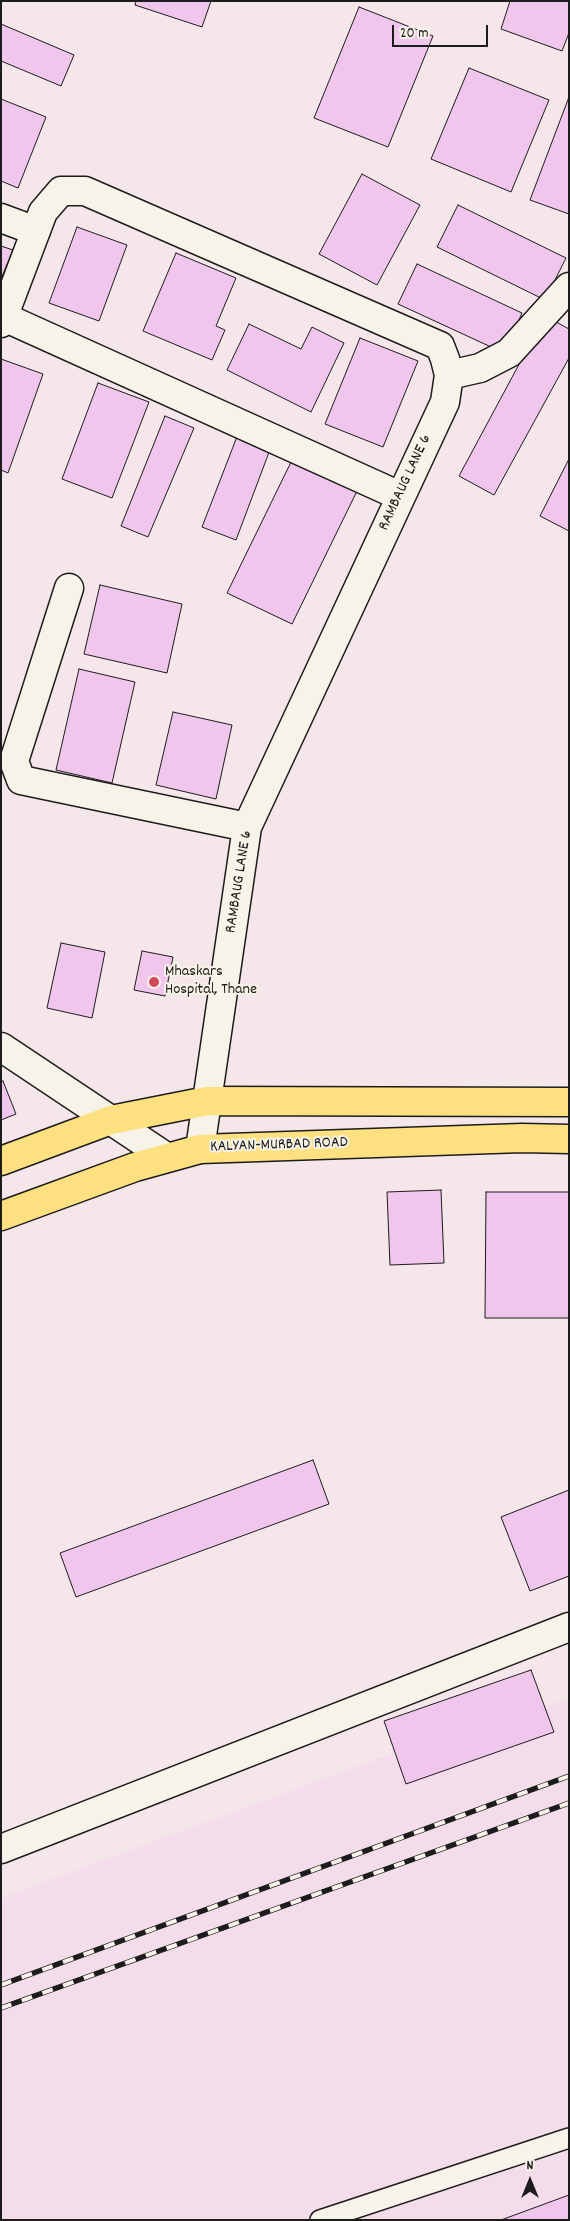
<!DOCTYPE html>
<style>
body{margin:0}
#map{position:relative;width:570px;height:2221px;overflow:hidden;background:#f5e6ea;font-family:Dekko,sans-serif}
canvas{display:block}
.frame{position:absolute;inset:0;border:2px solid #1c1c1c;pointer-events:none}
.north{position:absolute;left:505px;top:2156px;width:50px;height:50px;-webkit-text-stroke:4px #f7f3e8;paint-order:stroke;rotate:0deg;font-size:14px;font-weight:700;line-height:20px;text-align:center;color:#1c1c1c}
.north::after{content:'';display:block;margin:auto;width:18px;height:22px;background:#1c1c1c;clip-path:polygon(50% 0,100% 100%,50% 72%,0 100%)}
.scale{position:absolute;left:392px;top:25px;width:96px;height:22px;box-sizing:border-box;border:2px solid #1c1c1c;border-top:0;padding-left:6px;font-size:15px;line-height:18px;white-space:nowrap;color:#1c1c1c;-webkit-text-stroke:4px #f7f3e8;paint-order:stroke}
</style>
<div id="map">
<canvas width="570" height="2221"></canvas>
<div class="frame"></div>
<div class="north">N</div>
<div class="scale">20 m</div>
</div>
<script>
const ctx = document.querySelector('canvas').getContext('2d');
ctx.lineJoin = 'round';
function fillPath(path, color) {
  ctx.fillStyle = color;
  ctx.fill(path, 'evenodd');
}
function poly(rows) {
  const path = new Path2D();
  for (const r of rows) {
    path.moveTo(r[0], r[1]);
    for (let i = 2; i < r.length; i += 2) path.lineTo(r[i], r[i + 1]);
  }
  return path;
}
function stroke(path, color, width, dash) {
  ctx.strokeStyle = color;
  ctx.lineWidth = width;
  ctx.lineCap = dash ? 'butt' : 'round';
  ctx.setLineDash(dash || []);
  ctx.stroke(path);
}
function label(font, color, halo, rows, align = 'center') {
  ctx.font = font + ' Dekko,sans-serif';
  ctx.lineWidth = 4;
  ctx.setLineDash([]);
  ctx.textBaseline = 'middle';
  ctx.strokeStyle = halo;
  ctx.fillStyle = color;
  for (const [text, x, y, turn = 0] of rows) {
    ctx.save();
    ctx.translate(x, y);
    ctx.rotate((+turn || 0) * Math.PI / 180);
    ctx.textAlign = isNaN(turn) ? turn : align;
    if (halo) ctx.strokeText(text, 0, 0);
    ctx.fillText(text, 0, 0);
    ctx.restore();
  }
}
const built = poly([
 [569,1699,569,2220,1,2220,1,1898,407,1748]
]);
const building = poly([
 [136,1,211,1,202,27,135,5,136,1],
 [510,1,569,1,569,33,562,51,501,29,510,1],
 [359,7,433,36,388,147,314,118,359,7],
 [1,24,74,55,61,86,1,61,1,24],
 [469,68,549,100,511,192,431,159,469,68],
 [569,97,569,214,530,200,569,97],
 [1,99,46,117,18,188,1,181,1,99],
 [362,174,420,205,377,285,319,254,362,174],
 [458,205,566,258,545,300,437,247,458,205],
 [77,227,127,245,99,321,49,303,77,227],
 [1,246,13,250,1,279,1,246],
 [176,253,236,278,216,326,225,330,212,360,143,331,176,253],
 [417,264,522,313,504,353,398,304,417,264],
 [545,316,569,329,569,358,494,495,459,476,545,316],
 [249,324,301,349,312,327,344,343,311,412,227,370,249,324],
 [360,338,418,361,383,447,325,424,360,338],
 [1,359,43,374,8,473,1,470,1,359],
 [98,383,149,402,112,498,62,479,98,383],
 [165,416,194,428,148,537,121,526,165,416],
 [238,434,271,447,236,540,202,527,238,434],
 [293,458,358,489,292,624,227,593,293,458],
 [569,459,569,531,540,516,569,459],
 [100,585,182,604,167,673,84,654,100,585],
 [79,669,135,682,112,783,56,770,79,669],
 [173,712,232,725,216,799,156,785,173,712],
 [61,943,105,952,92,1018,47,1008,61,943],
 [142,951,173,957,165,996,134,990,142,951],
 [3,1081,16,1114,1,1120,1,1082,3,1081],
 [441,1190,444,1263,390,1265,387,1192,441,1190],
 [486,1192,569,1192,569,1318,485,1318,486,1192],
 [313,1460,329,1504,76,1597,60,1553,313,1460],
 [569,1490,569,1576,530,1591,501,1517,569,1490],
 [531,1670,554,1732,406,1784,384,1721,531,1670],
 [569,2195,569,2220,501,2220,569,2195]
]);
const lane = poly([
 [320,2220,569,2138]
]);
const street = poly([
 [1,218,36,231],
 [4,317,400,496],
 [1,323,43,212,61,191,85,191,440,346,445,359,449,375,445,402,247,827,200,1149],
 [449,375,480,368,509,353,569,287],
 [69,588,14,761,21,780,247,827],
 [1,1047,166,1157],
 [1,1849,569,1627]
]);
const primary = poly([
 [1,1161,111,1120,207,1101,569,1102],
 [1,1216,135,1167,200,1149,522,1138,569,1139]
]);
const rail = poly([
 [1,1985,569,1776],
 [1,2008,569,1803]
]);
const markers = [
 [154,982,6,"#d1495b"]
];
const streetNames = [
 ["RAMBAUG LANE 6",406,483,-65],
 ["RAMBAUG LANE 6",240,882,-81],
 ["KALYAN-MURBAD ROAD",279,1146,-2]
];
const poiNames = [
 ["Mhaskars",165,973],
 ["Hospital, Thane",165,991]
];
fillPath(built, '#f4dceb');
fillPath(building, '#f0c6ed');
stroke(building, '#1c1c1c', 1);
stroke(lane, '#1c1c1c', 22);
stroke(street, '#1c1c1c', 31);
stroke(primary, '#1c1c1c', 31);
stroke(lane, '#f7f3e8', 19);
stroke(street, '#f7f3e8', 28);
stroke(primary, '#fde080', 28);
stroke(rail, '#1c1c1c', 5.5);
stroke(rail, '#f7f3e8', 4, [11]);
for (const [x, y, r, color] of markers) {
  const dot = new Path2D();
  dot.arc(x, y, r, 0, 2 * Math.PI);
  ctx.fillStyle = color;
  ctx.fill(dot);
  stroke(dot, '#f7f3e8', 2);
}
label('16px', '#1c1c1c', '#f7f3e8', streetNames);
label('16px', '#1c1c1c', '#f7f3e8', poiNames, 'left');
</script>
